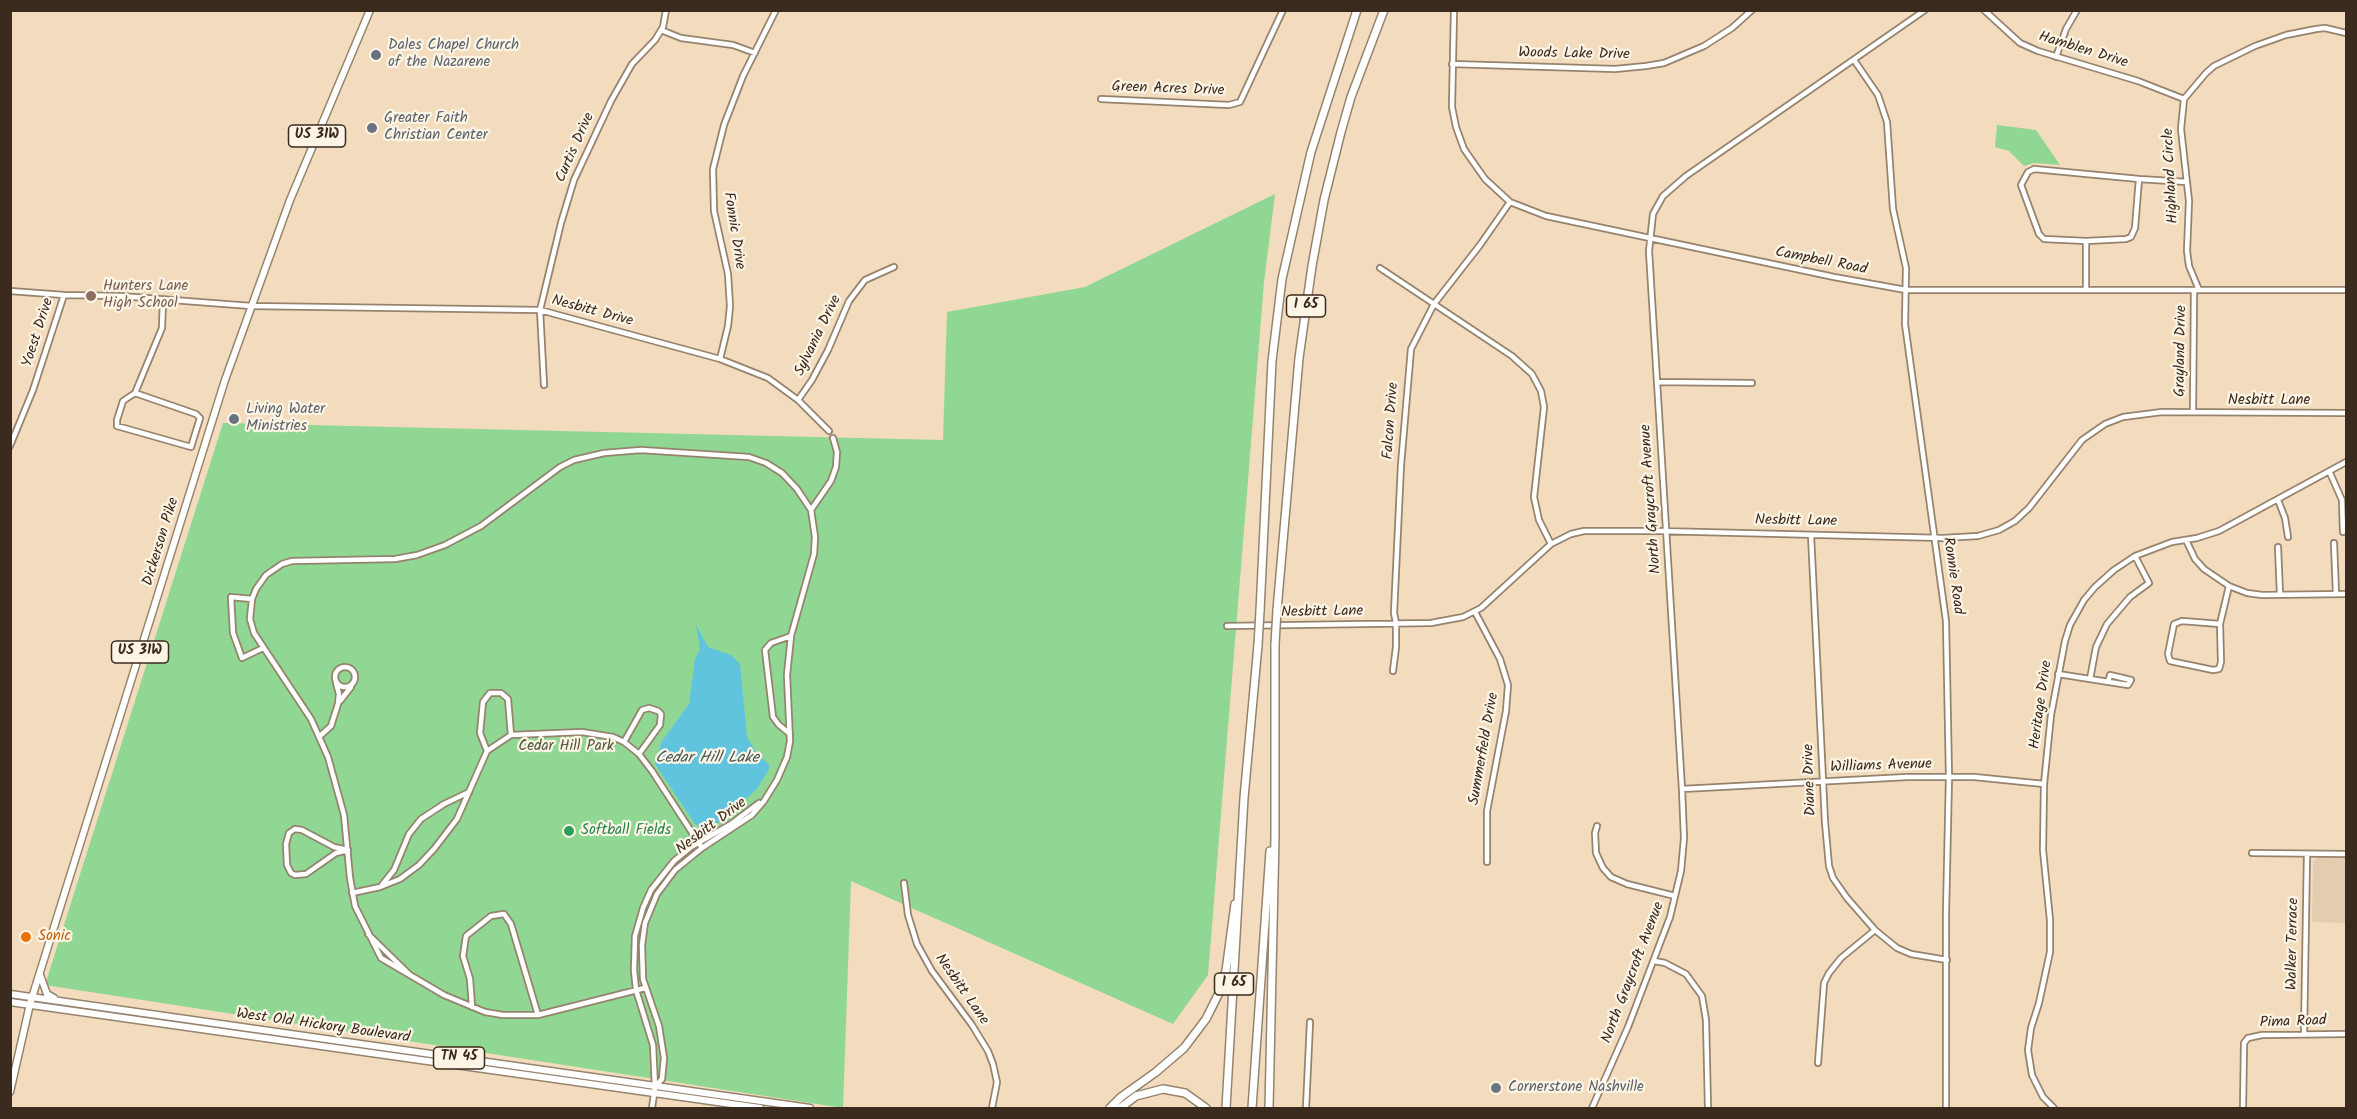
<!DOCTYPE html>
<style>
body{margin:0}
#map{position:relative;width:2357px;height:1119px;overflow:hidden;background:#f2dcbd;font-family:Kalam,sans-serif}
canvas{display:block}
.frame{position:absolute;inset:0;border:12px solid #3b2a1e;pointer-events:none}
</style>
<div id="map">
<canvas width="2357" height="1119"></canvas>
<div class="frame"></div>
</div>
<script>
const ctx = document.querySelector('canvas').getContext('2d');
ctx.lineJoin = 'round';
function fillPath(path, color) {
  ctx.fillStyle = color;
  ctx.fill(path, 'evenodd');
}
function poly(rows) {
  const path = new Path2D();
  for (const r of rows) {
    if (r.length === 3) {
      path.moveTo(r[0] + r[2], r[1]);
      path.arc(r[0], r[1], r[2], 0, 2 * Math.PI);
      continue;
    }
    path.moveTo(r[0], r[1]);
    for (let i = 2; i < r.length; i += 2) path.lineTo(r[i], r[i + 1]);
  }
  return path;
}
function stroke(path, color, width, dash) {
  ctx.strokeStyle = color;
  ctx.lineWidth = width;
  ctx.lineCap = dash ? 'butt' : 'round';
  ctx.setLineDash(dash || []);
  ctx.stroke(path);
}
function label(font, color, halo, rows, align = 'center') {
  ctx.font = font + ' Kalam,sans-serif';
  ctx.lineWidth = 4.5;
  ctx.setLineDash([]);
  ctx.textBaseline = 'middle';
  ctx.strokeStyle = halo;
  ctx.fillStyle = color;
  for (const [text, x, y, turn = 0] of rows) {
    ctx.save();
    ctx.translate(x, y);
    ctx.rotate((+turn || 0) * Math.PI / 180);
    ctx.textAlign = isNaN(turn) ? turn : align;
    if (halo) ctx.strokeText(text, 0, 0);
    ctx.fillText(text, 0, 0);
    ctx.restore();
  }
}
const built = poly([
 [2317,858,2346,858,2346,923,2312,922,2313,862]
]);
const green = poly([
 [1997,125,2036,130,2060,165,2034,163,2024,166,2009,151,1995,147],
 [1275,194,1264,282,1208,975,1173,1024,851,881,843,1108,45,985,223,423,943,440,947,312,1085,287]
]);
const water = poly([
 [696,625,708,647,731,655,740,664,747,737,756,752,769,765,769,769,757,789,745,800,739,809,706,830,695,824,655,764,662,741,689,704,695,659,700,649]
]);
const minor = poly([
 [1454,10,1452,107,1456,127,1464,149,1485,179,1510,202,1546,216,1834,277,1906,290,2346,290],
 [1984,10,2020,43,2038,51,2138,81,2184,99],
 [661,30,681,38,733,45,755,53],
 [2056,57,2066,29,2077,10],
 [1854,60,1878,95,1887,122,1893,209,1906,268,1905,324,1946,621,1949,777,1946,913,1946,1108],
 [1452,64,1615,69,1646,66,1664,63,1704,46,1732,28,1752,10],
 [1101,99,1229,105,1240,102,1283,10],
 [2034,169,2139,179,2135,228,2131,237,2126,239,2086,241,2044,239,2039,234,2021,185,2028,172,2034,169],
 [2139,179,2187,182],
 [2086,241,2086,290],
 [1380,268,1512,356,1532,374,1541,391,1544,407,1534,497,1539,520,1551,544],
 [2199,290,2189,266,2187,251,2189,201,2181,129,2184,99,2206,73,2214,66,2255,46,2286,35,2316,29,2325,28,2346,33],
 [10,291,64,295,120,296,251,306,540,310,720,359,768,378,798,400,829,431],
 [720,359,728,326,730,306,728,274,714,211,713,169,724,125,743,76,776,10],
 [1657,382,1752,383],
 [544,385,540,310,561,223,574,180,611,101,632,64,655,40,663,27,666,10],
 [135,393,196,414,200,418,191,447,117,426,117,420,123,401,135,393,162,328,163,300],
 [798,400,812,380,828,350,849,301,865,280,894,267],
 [2193,412,2194,290],
 [10,446,33,390,64,295],
 [2330,473,2342,500,2343,532],
 [2278,500,2285,518,2288,537],
 [1811,535,1825,822,1829,866,1833,878,1847,898,1875,930,1897,948,1911,954,1947,960],
 [2186,540,2195,559,2204,569,2229,586,2247,593,2262,595,2346,594],
 [2334,543,2336,594],
 [2278,547,2280,594],
 [252,599,231,597,233,633,242,658,263,648],
 [1475,612,1500,659,1508,685,1506,711,1487,811,1487,862],
 [2220,624,2182,621,2174,624,2168,654,2170,661,2213,670,2219,669,2221,662,2220,624,2229,586],
 [1227,626,1431,623,1463,617,1481,608,1551,544,1571,534,1584,531,1659,531,1943,538,1978,536,1999,530,2015,521,2029,508,2082,440,2105,424,2123,417,2162,412,2346,413],
 [345,677,10],
 [1393,671,1396,647,1396,623,1394,613,1401,465,1411,349,1434,304,1480,245,1510,202],
 [2058,674,2128,685,2131,680,2110,675,2108,682],
 [2090,679,2096,647,2107,624,2130,597,2149,583,2135,556],
 [340,701,351,687],
 [790,734,779,725,773,717,765,650,771,643,791,636,814,554,815,537,811,510,831,481,836,467,837,452,833,438],
 [320,736,331,726,338,704,339,694,336,683],
 [624,742,642,710,649,708,658,711,661,714,660,725,639,754],
 [487,751,480,733,483,702,490,693,501,693,508,699,511,735],
 [1682,789,1907,777,1974,777,2044,784],
 [1597,826,1595,833,1596,853,1603,868,1611,877,1627,884,1675,896],
 [295,829,302,830,334,847,348,850,336,853,306,874,295,875,291,873,287,865,286,844,289,833,295,829],
 [2252,853,2346,854],
 [904,883,908,915,917,944,932,971,972,1025,988,1051,993,1064,997,1082,992,1108],
 [382,885,394,870,409,834,421,819,444,804,469,792],
 [352,893,380,887,400,879,419,865,434,849,457,819,487,751,511,735,582,732,613,737,624,742,639,754,652,771,702,848],
 [368,934,409,974],
 [1654,961,1665,963,1686,974,1702,996,1706,1020,1708,1108],
 [645,988,538,1015,503,1015,485,1012,444,995,381,958,355,906,350,878,344,815,328,757,311,719,254,633,250,619,252,599,256,589,266,575,282,564,292,561,395,559,417,555,445,545,481,526,560,467,574,460,604,453,641,450,749,457,766,463,782,473,797,489,811,510],
 [472,1007,470,979,463,956,466,936,491,916,504,914,511,924,538,1015],
 [2304,1034,2307,854],
 [1818,1063,1824,983,1829,973,1841,958,1875,930],
 [655,1087,662,1079,664,1058,659,1026,643,979,642,945,645,923,657,894,675,870,702,848,752,815,764,801,777,780,787,757,790,741,787,675,791,636],
 [652,1108,655,1087,653,1045,636,990,634,970,635,936,643,908,651,890,674,861,691,847,731,824,759,803],
 [1306,1108,1310,1022],
 [1592,1108,1628,1027,1670,917,1681,871,1684,838,1682,789,1649,251,1653,214,1663,196,1686,176,1925,10],
 [2054,1108,2043,1097,2032,1075,2028,1050,2031,1028,2039,1003,2050,952,2050,920,2043,850,2044,784,2051,715,2065,641,2070,625,2084,600,2095,587,2114,570,2135,556,2172,542,2197,538,2219,531,2346,462],
 [2243,1108,2244,1043,2248,1038,2262,1035,2346,1034]
]);
const major = poly([
 [40,975,47,994,54,998],
 [10,994,810,1108],
 [10,1002,760,1108],
 [10,1092,30,1004,225,380,290,200,370,10]
]);
const highway = poly([
 [1277,610,1299,358,1312,266,1324,200,1341,132,1351,97,1384,10],
 [1260,611,1272,361,1282,279,1311,152,1357,10],
 [1110,1108,1121,1097,1156,1072,1184,1048,1206,1019,1221,989,1226,971,1235,904],
 [1120,1108,1136,1096,1163,1089,1185,1093,1206,1108],
 [1226,1108,1244,798,1258,645],
 [1252,1108,1270,851],
 [1269,1108,1275,837,1275,644]
]);
const highwayBridge = poly([
 [1275,644,1277,610],
 [1258,645,1260,611]
]);
const markers = [
 [376,55,6,"#6b7280"],
 [372,128,6,"#6b7280"],
 [91,296,6,"#8d6e63"],
 [234,419,6,"#6b7280"],
 [569,831,6,"#2e9e5b"],
 [26,937,6,"#e8710a"],
 [1496,1088,6,"#6b7280"]
];
const shields = [
 [317,136,57],
 [1306,306,39],
 [140,652,57],
 [1234,984,39],
 [459,1058,51]
];
const shieldNames = [
 ["US 31W",317,136],
 ["I 65",1306,306],
 ["US 31W",140,652],
 ["I 65",1234,984],
 ["TN 45",459,1058]
];
const worshipNames = [
 ["Dales Chapel Church",388,46],
 ["of the Nazarene",388,63],
 ["Greater Faith",384,119],
 ["Christian Center",384,136],
 ["Living Water",246,410],
 ["Ministries",246,427],
 ["Cornerstone Nashville",1508,1088]
];
const streetNames = [
 ["Hamblen Drive",2083,51,17],
 ["Woods Lake Drive",1574,55,1],
 ["Green Acres Drive",1168,90,2],
 ["Curtis Drive",576,148,-66],
 ["Highland Circle",2172,176,-93],
 ["Fonnic Drive",733,231,81],
 ["Campbell Road",1821,262,11],
 ["Nesbitt Drive",592,312,15],
 ["Yoest Drive",39,333,-72],
 ["Sylvania Drive",819,336,-64],
 ["Grayland Drive",2182,351,-89],
 ["Nesbitt Lane",2269,401],
 ["Falcon Drive",1392,421,-86],
 ["North Graycroft Avenue",1652,499,-94],
 ["Nesbitt Lane",1796,522,1],
 ["Dickerson Pike",162,542,-73],
 ["Ronnie Road",1952,576,82],
 ["Nesbitt Lane",1322,613,-1],
 ["Heritage Drive",2042,705,-82],
 ["Summerfield Drive",1485,749,-80],
 ["Williams Avenue",1881,767,-2],
 ["Diane Drive",1811,780,-92],
 ["Nesbitt Drive",712,827,-37],
 ["Walker Terrace",2294,944,-89],
 ["North Graycroft Avenue",1634,973,-69],
 ["Nesbitt Lane",961,990,55],
 ["Pima Road",2293,1023,-2],
 ["West Old Hickory Boulevard",323,1027,8]
];
const educationNames = [
 ["Hunters Lane",103,287],
 ["High School",103,304]
];
const parkNames = [
 ["Cedar Hill Park",566,747]
];
const leisureNames = [
 ["Softball Fields",581,831]
];
const foodNames = [
 ["Sonic",38,937]
];
const waterNames = [
 ["Cedar Hill Lake",707,759]
];
fillPath(built, '#e2cdb1');
fillPath(green, '#8fd792');
fillPath(water, '#61c4df');
stroke(minor, '#96836e', 8);
stroke(major, '#96836e', 9);
stroke(highway, '#96836e', 10);
stroke(minor, '#fff', 4.5);
stroke(major, '#fff', 6);
stroke(highway, '#fff', 7);
stroke(highwayBridge, '#96836e', 10, []);
stroke(highwayBridge, '#fff', 7);
for (const [x, y, r, color] of markers) {
  const dot = new Path2D();
  dot.arc(x, y, r, 0, 2 * Math.PI);
  ctx.fillStyle = color;
  ctx.fill(dot);
  stroke(dot, '#fcf5e5', 2);
}
for (const [x, y, w] of shields) {
  const box = new Path2D();
  box.roundRect(x - w / 2, y - 11, w, 22, 4.5);
  ctx.fillStyle = '#fcf5e5';
  ctx.fill(box);
  stroke(box, '#3b2a1e', 1.5);
}
label('bold 14px', '#3b2a1e', null, shieldNames);
label('15px', '#5b616d', '#fcf5e5', worshipNames, 'left');
label('15px', '#3b2a1e', '#fcf5e5', streetNames);
label('15px', '#785e54', '#fcf5e5', educationNames, 'left');
label('15px', '#50553b', '#fcf5e5', parkNames);
label('15px', '#27864d', '#fcf5e5', leisureNames, 'left');
label('15px', '#c56008', '#fcf5e5', foodNames, 'left');
label('italic 16px', '#465858', '#fcf5e5', waterNames);
</script>
